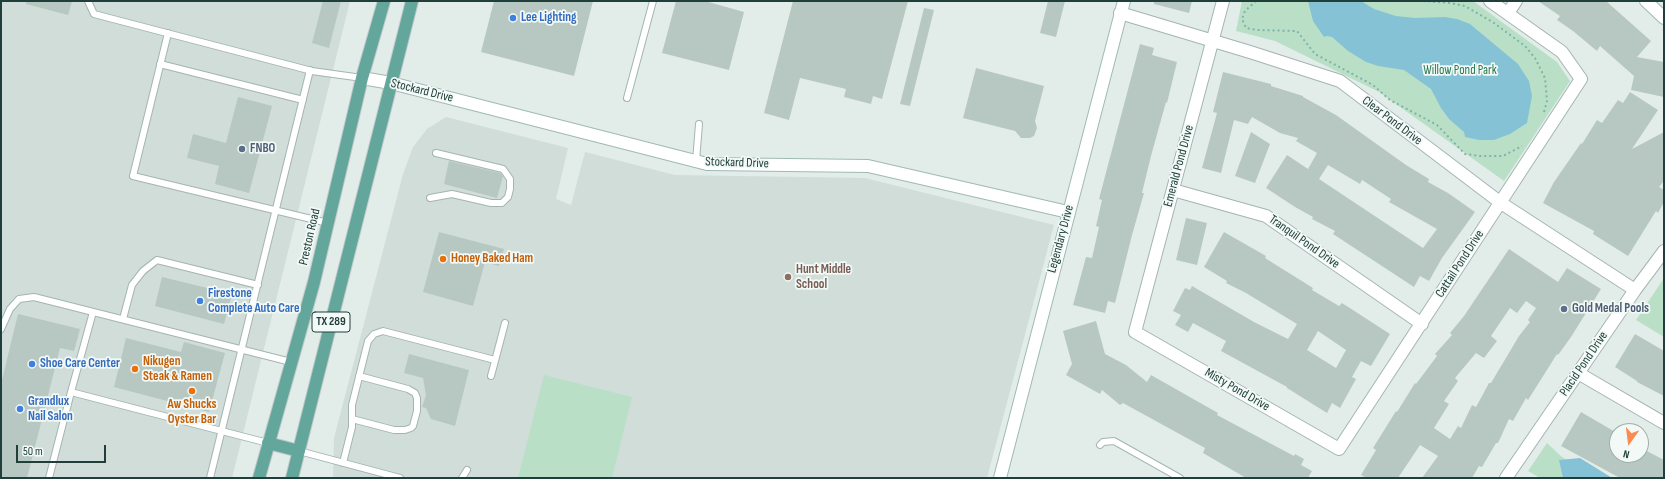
<!DOCTYPE html>
<style>
body{margin:0}
#map{position:relative;width:1665px;height:479px;overflow:hidden;background:#e2ede9;font-family:"Sofia Sans Condensed",sans-serif}
canvas{display:block}
.frame{position:absolute;inset:0;border:2px solid #203f3a;pointer-events:none}
.north{position:absolute;left:1609px;top:423px;width:40px;height:40px;box-sizing:border-box;background:#f2f9f6;border:1px solid #9eafab;border-radius:50%;rotate:194deg;font-size:11px;font-weight:700;line-height:16px;text-align:center;color:#203f3a}
.north::after{content:'';display:block;margin:auto;width:14px;height:18px;background:#fc8b51;clip-path:polygon(50% 0,100% 100%,50% 72%,0 100%)}
.scale{position:absolute;left:16px;top:445px;width:90px;height:18px;box-sizing:border-box;border:2px solid #203f3a;border-top:0;padding-left:5px;font-size:12px;line-height:14px;white-space:nowrap;color:#203f3a;-webkit-text-stroke:3px #f2f9f6;paint-order:stroke}
</style>
<div id="map">
<canvas width="1665" height="479"></canvas>
<div class="frame"></div>
<div class="north">N</div>
<div class="scale">50 m</div>
</div>
<script>
const ctx = document.querySelector('canvas').getContext('2d');
ctx.lineJoin = 'round';
function fillPath(path, color) {
  ctx.fillStyle = color;
  ctx.fill(path, 'evenodd');
}
function poly(rows) {
  const path = new Path2D();
  for (const r of rows) {
    path.moveTo(r[0], r[1]);
    for (let i = 2; i < r.length; i += 2) path.lineTo(r[i], r[i + 1]);
  }
  return path;
}
function stroke(path, color, width, dash) {
  ctx.strokeStyle = color;
  ctx.lineWidth = width;
  ctx.lineCap = dash ? 'butt' : 'round';
  ctx.setLineDash(dash || []);
  ctx.stroke(path);
}
function label(font, color, halo, rows, align = 'center') {
  ctx.font = font + ' "Sofia Sans Condensed",sans-serif';
  ctx.lineWidth = 3.5;
  ctx.setLineDash([]);
  ctx.textBaseline = 'middle';
  ctx.strokeStyle = halo;
  ctx.fillStyle = color;
  for (const [text, x, y, turn = 0] of rows) {
    ctx.save();
    ctx.translate(x, y);
    ctx.rotate((+turn || 0) * Math.PI / 180);
    ctx.textAlign = isNaN(turn) ? turn : align;
    if (halo) ctx.strokeText(text, 0, 0);
    ctx.fillText(text, 0, 0);
    ctx.restore();
  }
}
const built = poly([
 [1,1,350,1,232,478,1,478],
 [446,117,568,148,556,199,571,205,585,152,675,175,865,178,1054,225,987,478,333,478,334,438,403,174,413,147,427,129]
]);
const green = poly([
 [1242,1,1473,1,1557,62,1570,81,1504,181,1379,92,1275,41,1236,31],
 [1664,278,1664,337,1636,320],
 [544,375,632,397,612,478,518,478],
 [1547,443,1562,457,1600,478,1540,478,1528,471]
]);
const water = poly([
 [1308,1,1361,1,1374,9,1396,16,1415,18,1445,17,1457,19,1470,24,1518,64,1529,81,1532,96,1527,123,1510,134,1494,140,1479,140,1465,137,1464,132,1449,119,1441,108,1431,89,1404,70,1378,66,1366,62,1348,51,1332,37,1327,36,1324,37,1313,21],
 [1580,458,1609,476,1612,478,1563,478,1559,460]
]);
const building = poly([
 [26,1,72,1,68,15,26,4],
 [323,1,341,1,329,48,312,43],
 [494,1,593,1,574,76,481,52],
 [676,1,705,1,744,12,729,70,662,53],
 [793,1,908,1,882,99,873,96,871,104,844,97,846,89,800,78,789,120,764,113],
 [1048,1,1065,1,1056,37,1040,33],
 [1154,1,1192,1,1189,13,1154,4],
 [1538,1,1606,1,1651,41,1637,57,1664,62,1664,97,1631,90,1634,76,1600,46,1597,51,1573,31,1557,20,1560,16],
 [924,8,934,10,910,106,900,104],
 [1140,44,1154,48,1152,55,1177,62,1167,103,1166,102,1151,156,1142,193,1144,193,1132,235,1115,303,1108,301,1105,313,1073,305,1086,257,1092,258,1099,227,1096,226,1102,200,1099,199],
 [976,68,1044,86,1035,121,1037,128,1034,136,1030,138,1021,138,1015,131,963,118],
 [1223,72,1271,84,1271,86,1303,96,1303,97,1336,115,1406,165,1429,179,1428,182,1448,193,1475,212,1442,258,1429,281,1420,276,1414,287,1333,234,1335,231,1312,219,1313,217,1295,207,1266,188,1287,155,1308,169,1317,153,1296,141,1298,138,1280,133,1252,117,1248,124,1234,120,1221,173,1202,168,1217,113,1213,112],
 [1328,165,1360,184,1362,180,1391,199,1389,202,1437,229,1423,248,1319,179],
 [1630,92,1658,110,1632,149,1664,132,1664,181,1659,187,1664,190,1664,202,1658,213,1656,211,1628,256,1593,234,1594,231,1543,203,1554,182,1581,143,1582,144,1597,120,1602,123,1618,100,1623,103],
 [238,97,272,106,249,193,215,184,219,166,187,158,193,134,226,143],
 [1251,132,1270,144,1255,183,1235,176],
 [449,161,500,173,503,176,497,198,444,184],
 [1186,218,1207,223,1197,265,1176,260],
 [439,232,504,249,499,266,485,262,473,306,423,292],
 [1224,232,1266,256,1265,258,1313,288,1312,290,1339,306,1342,303,1390,334,1371,366,1361,361,1352,377,1356,379,1340,408,1332,403,1327,413,1287,388,1287,387,1221,351,1226,341,1193,323,1188,332,1175,325,1181,315,1173,311,1185,288,1190,290,1192,286,1254,322,1288,339,1297,324,1246,293,1226,283,1227,281,1204,267],
 [1318,331,1346,350,1336,368,1307,350],
 [1509,249,1558,282,1567,268,1601,289,1571,337,1558,355,1557,354,1528,400,1526,398,1513,421,1509,419,1498,443,1496,443,1482,467,1479,466,1472,478,1422,478,1438,456,1420,445,1398,478,1367,478,1361,475,1376,450,1373,448,1396,411,1397,412,1415,383,1416,384,1437,356,1435,354,1452,335,1450,333,1464,316],
 [1526,301,1536,308,1528,320,1530,322,1519,336,1491,383,1489,383,1476,407,1472,405,1461,428,1458,426,1450,439,1434,428,1449,404,1444,401,1458,381,1455,378,1476,353,1484,358,1497,341,1491,336,1510,308,1517,313],
 [162,277,232,294,224,324,155,306],
 [18,314,80,329,74,351,60,348,27,478,1,478,1,384],
 [1096,321,1105,354,1126,365,1147,382,1151,375,1218,413,1217,415,1294,456,1295,454,1304,459,1301,465,1312,471,1308,478,1246,478,1203,453,1205,448,1123,403,1120,405,1102,390,1100,394,1066,375,1072,364,1063,331],
 [1635,334,1664,351,1664,396,1637,382,1637,381,1615,367],
 [126,338,181,352,184,342,225,353,209,412,114,387],
 [409,354,469,370,455,426,431,419,426,408,422,407,426,395,423,378,404,373],
 [1581,412,1617,433,1617,455,1641,455,1641,448,1664,460,1664,478,1620,478,1561,446]
]);
const path = poly([
 [1256,1,1245,11,1242,19,1246,28,1257,30,1297,31,1315,54,1373,85,1390,100,1437,125,1465,154,1480,156,1503,156,1522,146],
 [1423,1,1450,3,1465,6,1494,23,1525,46,1535,58,1545,78,1547,101,1544,112]
]);
const lane = poly([
 [88,1,94,14,312,71,362,78],
 [168,33,133,176,328,223],
 [160,64,303,100],
 [627,98,653,1],
 [696,161,699,124],
 [430,198,452,194,491,203,502,203,508,197,510,189,510,179,503,169,436,153],
 [123,319,132,285,143,271,157,260,258,285],
 [1,329,10,309,19,299,34,297,291,362],
 [491,376,505,323],
 [71,392,93,312],
 [352,419,394,430,405,430,411,428,413,426,417,411,417,398,415,393,408,389,359,376],
 [1100,445,1103,442,1114,441,1180,478],
 [299,451,400,478],
 [343,463,352,427,352,405,368,341,374,334,383,331,495,360],
 [49,478,71,392,268,443],
 [210,478,310,70],
 [462,478,467,470]
]);
const street = poly([
 [1223,1,1135,332,1339,449,1581,79,1562,52,1490,1],
 [1120,13,1250,52,1340,81,1501,203,1635,290],
 [1508,13,1516,1],
 [1173,190,1266,216,1422,324],
 [1578,373,1664,423],
 [1506,478,1635,290,1664,251]
]);
const secondary = poly([
 [1646,1,1664,18],
 [362,78,391,83,707,164,868,166,1068,212],
 [1000,478,1124,1]
]);
const primary = poly([
 [268,443,299,451],
 [259,478,314,282,362,78,384,1],
 [292,478,412,1]
]);
const markers = [
 [513,18,4,"#3f7fe0"],
 [242,149,4,"#5c6f8a"],
 [443,259,4,"#e8710a"],
 [788,277,4,"#8d6e63"],
 [200,301,4,"#3f7fe0"],
 [1564,309,4,"#5c6f8a"],
 [32,364,4,"#3f7fe0"],
 [135,369,4,"#e8710a"],
 [192,391,4,"#e8710a"],
 [20,409,4,"#3f7fe0"]
];
const shields = [
 [331,322,38]
];
const shieldNames = [
 ["TX 289",331,322]
];
const shopNames = [
 ["Lee Lighting",521,18],
 ["Firestone",208,294],
 ["Complete Auto Care",208,309],
 ["Shoe Care Center",40,364],
 ["Grandlux",28,402],
 ["Nail Salon",28,417]
];
const parkNames = [
 ["Willow Pond Park",1460,71]
];
const streetNames = [
 ["Stockard Drive",422,91,14],
 ["Clear Pond Drive",1392,121,37],
 ["Stockard Drive",737,163,2],
 ["Emerald Pond Drive",1179,166,-75],
 ["Preston Road",310,237,-77],
 ["Legendary Drive",1061,239,-75],
 ["Tranquil Pond Drive",1304,242,35],
 ["Cattail Pond Drive",1460,264,-57],
 ["Placid Pond Drive",1584,364,-56],
 ["Misty Pond Drive",1237,390,30]
];
const serviceNames = [
 ["FNBO",250,149],
 ["Gold Medal Pools",1572,309]
];
const foodNames = [
 ["Honey Baked Ham",451,259],
 ["Nikugen",143,362],
 ["Steak & Ramen",143,377],
 ["Aw Shucks",192,405,"center"],
 ["Oyster Bar",192,420,"center"]
];
const educationNames = [
 ["Hunt Middle",796,270],
 ["School",796,285]
];
fillPath(built, '#d0ddd8');
fillPath(green, '#b9e0c7');
fillPath(water, '#86c2d6');
fillPath(building, '#b7c8c2');
stroke(lane, '#a4b5b1', 8);
stroke(street, '#a4b5b1', 14);
stroke(secondary, '#9fbab3', 14);
stroke(primary, '#c1c9c8', 14);
stroke(path, '#80b3a8', 2, [2, 3]);
stroke(lane, '#fff', 6);
stroke(street, '#fff', 12);
stroke(secondary, '#fff', 12);
stroke(primary, '#63a69b', 12);
for (const [x, y, r, color] of markers) {
  const dot = new Path2D();
  dot.arc(x, y, r, 0, 2 * Math.PI);
  ctx.fillStyle = color;
  ctx.fill(dot);
  stroke(dot, '#f2f9f6', 1.5);
}
for (const [x, y, w] of shields) {
  const box = new Path2D();
  box.roundRect(x - w / 2, y - 10, w, 20, 3);
  ctx.fillStyle = '#f2f9f6';
  ctx.fill(box);
  stroke(box, '#203f3a', 1);
}
label('bold 12px', '#203f3a', null, shieldNames);
label('bold 13px', '#366cbe', '#f2f9f6', shopNames, 'left');
label('13px', '#27794f', '#f2f9f6', parkNames);
label('13px', '#203f3a', '#f2f9f6', streetNames);
label('bold 13px', '#4e5e75', '#f2f9f6', serviceNames, 'left');
label('bold 13px', '#c56008', '#f2f9f6', foodNames, 'left');
label('bold 13px', '#785e54', '#f2f9f6', educationNames, 'left');
</script>
